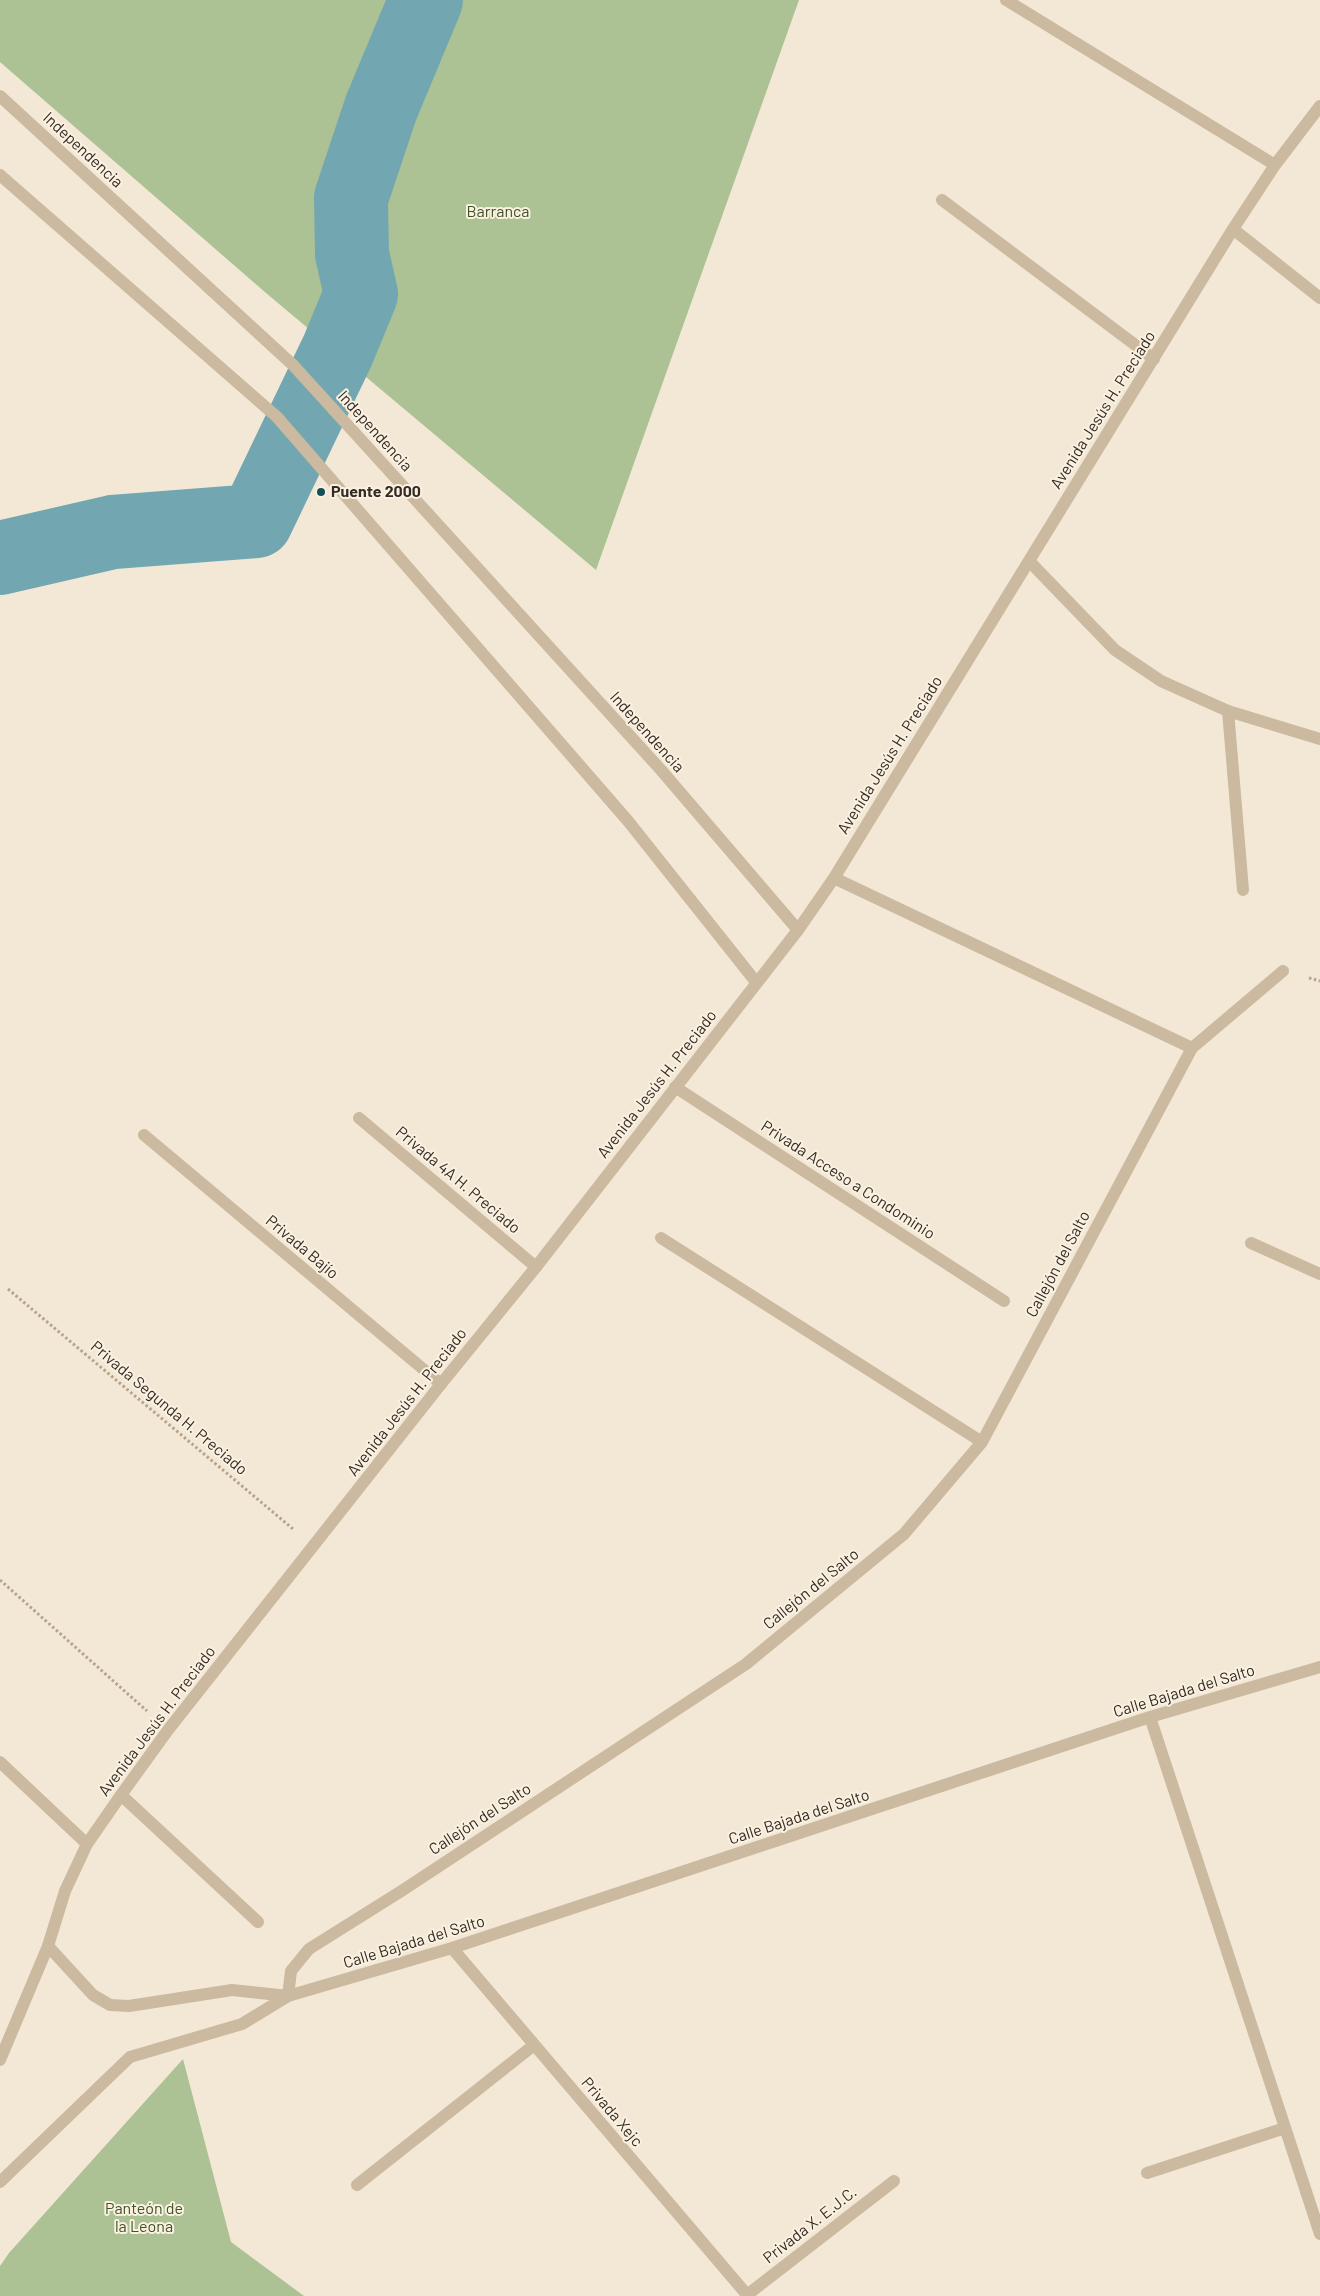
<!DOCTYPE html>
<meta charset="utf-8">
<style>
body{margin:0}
canvas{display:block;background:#f2e8d5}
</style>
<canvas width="1320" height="2296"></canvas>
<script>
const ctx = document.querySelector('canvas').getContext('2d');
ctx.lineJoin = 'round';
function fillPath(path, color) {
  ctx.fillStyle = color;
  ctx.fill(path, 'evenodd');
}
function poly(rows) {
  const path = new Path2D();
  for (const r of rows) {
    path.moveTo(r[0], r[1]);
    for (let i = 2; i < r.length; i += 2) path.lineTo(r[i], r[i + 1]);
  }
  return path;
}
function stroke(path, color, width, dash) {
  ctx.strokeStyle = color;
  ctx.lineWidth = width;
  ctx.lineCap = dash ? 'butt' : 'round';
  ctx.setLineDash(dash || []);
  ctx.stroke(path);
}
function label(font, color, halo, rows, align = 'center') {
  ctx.font = font + ' Barlow,sans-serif';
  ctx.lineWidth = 4;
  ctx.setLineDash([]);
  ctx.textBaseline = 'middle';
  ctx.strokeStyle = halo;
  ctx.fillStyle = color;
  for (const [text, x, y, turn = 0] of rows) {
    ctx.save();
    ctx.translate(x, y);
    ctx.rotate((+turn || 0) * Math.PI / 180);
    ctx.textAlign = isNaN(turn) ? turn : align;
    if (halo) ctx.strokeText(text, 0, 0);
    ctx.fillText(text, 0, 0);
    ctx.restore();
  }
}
const green = poly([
 [0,0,799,0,596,570,266,293,0,62],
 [183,2059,231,2242,304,2296,0,2296,0,2266,9,2253]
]);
const river = poly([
 [0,558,113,532,256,521,338,350,361,294,352,254,351,198,381,108,426,0]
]);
const path = poly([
 [1309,978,1320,981],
 [8,1289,293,1529],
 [0,1580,147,1711]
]);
const service = poly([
 [942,200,1154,359],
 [1228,711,1243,890]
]);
const minor = poly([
 [1006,0,1275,165],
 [1233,229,1320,298],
 [1029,561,1115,650,1161,681,1228,711,1320,739],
 [834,878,1192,1048],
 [798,930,834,878,1233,229,1275,165,1320,106],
 [675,1087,1004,1301],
 [359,1118,536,1267],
 [144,1135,441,1384],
 [661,1238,982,1442],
 [1251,1243,1320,1274],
 [1150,1717,1320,2234],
 [0,1762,87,1844],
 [121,1795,258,1922],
 [48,1946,93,1995,110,2005,129,2006,232,1990,288,1996],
 [452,1948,748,2296],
 [288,1996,291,1971,309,1949,403,1890,746,1664,904,1534,982,1442,1192,1048,1283,971],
 [1147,2173,1285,2128],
 [0,2182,130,2057,242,2024,288,1996,452,1948,1150,1717,1320,1667],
 [357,2185,534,2045],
 [747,2295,894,2181]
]);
const tertiary = poly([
 [0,96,293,365,661,770,798,930,536,1267,441,1384,168,1730,121,1795,87,1844,65,1891,48,1946,0,2060],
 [0,175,277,417,628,821,756,982]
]);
const markers = [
 [321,492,5,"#174d58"]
];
const streetNames = [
 ["Independencia",83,150,43],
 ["Avenida Jesús H. Preciado",1103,410,-58],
 ["Independencia",375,431,48],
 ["Independencia",647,732,48],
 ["Avenida Jesús H. Preciado",890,755,-58],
 ["Avenida Jesús H. Preciado",657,1084,-52],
 ["Privada 4A H. Preciado",458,1180,40],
 ["Privada Acceso a Condominio",848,1180,33],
 ["Privada Bajío",302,1247,40],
 ["Callejón del Salto",1058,1264,-62],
 ["Avenida Jesús H. Preciado",407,1402,-52],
 ["Privada Segunda H. Preciado",169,1408,40],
 ["Callejón del Salto",811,1589,-39],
 ["Calle Bajada del Salto",1184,1691,-17],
 ["Avenida Jesús H. Preciado",157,1721,-53],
 ["Calle Bajada del Salto",799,1817,-18],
 ["Callejón del Salto",480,1819,-33],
 ["Calle Bajada del Salto",414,1942,-17],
 ["Privada Xejc",612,2112,50],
 ["Privada X. E.J.C.",810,2225,-38]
];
const parkNames = [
 ["Barranca",498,212],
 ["Panteón de",144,2209],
 ["la Leona",144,2227]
];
const poiNames = [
 ["Puente 2000",331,492]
];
fillPath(green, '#adc294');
stroke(river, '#72a7b1', 74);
stroke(path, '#b7a38b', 3, [2.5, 2.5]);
stroke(service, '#cbb9a0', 12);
stroke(minor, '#cbb9a0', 12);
stroke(tertiary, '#cbb9a0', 12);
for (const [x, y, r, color] of markers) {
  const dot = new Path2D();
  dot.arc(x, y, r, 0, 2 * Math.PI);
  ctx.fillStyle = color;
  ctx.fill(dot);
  stroke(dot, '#faf1e1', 2);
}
label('16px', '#342b24', '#faf1e1', streetNames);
label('16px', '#3e5426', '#faf1e1', parkNames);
label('bold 16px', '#342b24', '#faf1e1', poiNames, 'left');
</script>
